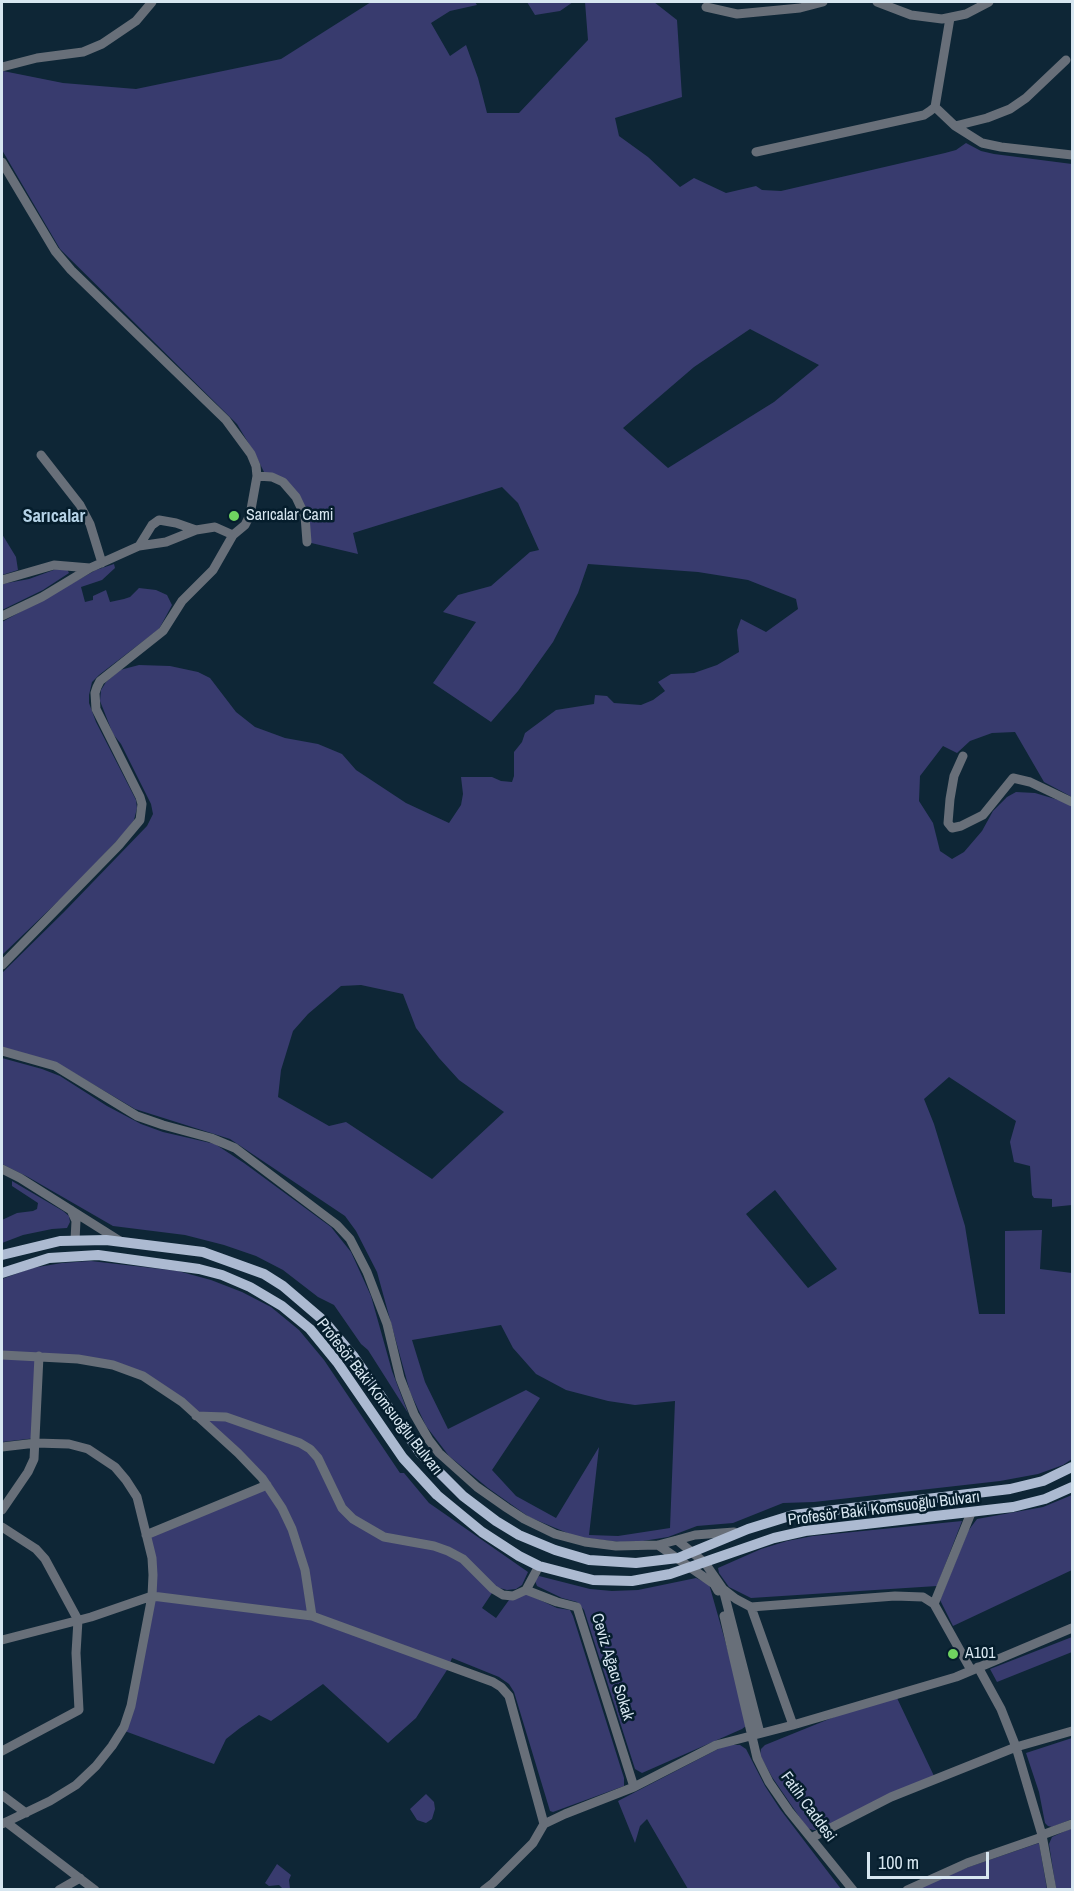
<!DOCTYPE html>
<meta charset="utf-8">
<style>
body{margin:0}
#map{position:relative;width:1074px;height:1891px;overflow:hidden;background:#0e2636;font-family:"Archivo Narrow",sans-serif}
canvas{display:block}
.frame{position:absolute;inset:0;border:3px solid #d7e6f0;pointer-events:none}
.scale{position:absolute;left:867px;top:1852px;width:122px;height:27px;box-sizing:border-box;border:3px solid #d7e6f0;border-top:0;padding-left:8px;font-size:18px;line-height:21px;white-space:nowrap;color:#d7e6f0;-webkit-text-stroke:4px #051d2c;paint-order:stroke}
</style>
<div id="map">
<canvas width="1074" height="1891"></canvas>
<div class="frame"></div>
<div class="scale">100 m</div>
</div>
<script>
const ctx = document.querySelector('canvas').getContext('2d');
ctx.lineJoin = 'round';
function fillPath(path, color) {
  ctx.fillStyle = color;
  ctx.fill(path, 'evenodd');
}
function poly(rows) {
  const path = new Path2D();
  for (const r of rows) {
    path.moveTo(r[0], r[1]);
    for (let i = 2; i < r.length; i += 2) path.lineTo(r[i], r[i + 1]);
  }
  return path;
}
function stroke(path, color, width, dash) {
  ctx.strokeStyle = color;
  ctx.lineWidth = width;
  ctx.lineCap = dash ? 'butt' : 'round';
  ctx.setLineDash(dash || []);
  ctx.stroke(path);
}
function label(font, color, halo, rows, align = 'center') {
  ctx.font = font + ' "Archivo Narrow",sans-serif';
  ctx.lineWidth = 5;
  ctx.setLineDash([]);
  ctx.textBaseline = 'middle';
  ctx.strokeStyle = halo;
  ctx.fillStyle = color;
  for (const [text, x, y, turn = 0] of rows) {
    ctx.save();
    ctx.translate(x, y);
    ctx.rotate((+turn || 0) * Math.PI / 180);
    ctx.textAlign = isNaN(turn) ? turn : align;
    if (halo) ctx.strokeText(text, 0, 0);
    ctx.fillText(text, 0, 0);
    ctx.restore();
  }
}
const green = poly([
 [371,2,475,2,477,5,450,11,431,23,450,56,466,45,478,78,487,113,519,113,588,40,585,2,654,2,677,20,682,97,615,118,619,136,648,157,680,187,694,178,726,193,756,186,762,190,781,191,945,153,956,150,966,143,981,151,994,154,1072,164,1072,797,1044,782,1015,732,992,733,970,741,957,753,943,746,920,776,919,801,933,823,940,851,952,859,964,852,982,831,993,811,1007,797,1016,792,1035,793,1072,804,1072,1205,1052,1207,1052,1199,1034,1198,1032,1195,1030,1166,1014,1162,1010,1142,1016,1121,949,1077,924,1099,934,1124,965,1226,979,1314,1005,1314,1005,1231,1042,1230,1040,1269,1072,1273,1072,1459,1063,1465,1038,1474,1000,1481,814,1502,783,1503,733,1523,697,1526,668,1537,643,1541,620,1542,577,1537,529,1517,488,1488,449,1456,426,1426,410,1392,377,1272,356,1231,345,1216,230,1139,135,1109,57,1063,2,1047,2,973,64,912,147,826,153,814,151,804,121,744,113,734,100,701,101,690,106,682,120,670,139,665,170,666,198,672,210,678,236,712,255,727,285,738,318,744,342,754,356,770,406,803,449,823,461,805,463,794,461,777,492,777,501,781,512,782,514,776,514,752,522,742,525,733,556,710,594,704,595,695,607,696,614,703,641,705,653,700,665,691,658,682,671,674,694,673,717,665,739,652,737,630,741,619,766,632,798,609,796,599,748,580,698,572,588,564,578,593,553,642,518,691,491,722,433,683,476,622,443,612,458,595,491,586,530,552,539,550,518,503,502,487,353,533,358,554,307,542,307,524,286,485,266,476,255,454,237,424,60,249,2,150,3,71,63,83,136,89,281,59],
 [750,329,819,365,774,402,668,468,623,428,694,367],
 [361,985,403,994,416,1028,439,1058,459,1080,504,1112,432,1179,346,1122,329,1126,278,1097,281,1070,293,1031,308,1014,341,986],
 [775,1190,837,1269,808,1288,746,1214],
 [501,1325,513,1348,536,1374,566,1390,608,1401,635,1405,675,1401,670,1528,618,1536,589,1535,599,1447,556,1518,516,1496,492,1470,540,1398,526,1390,448,1429,425,1382,412,1340],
 [527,2,573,2,560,11,535,15],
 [2,534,16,557,18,570,2,575],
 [114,564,115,568,102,580,81,587,85,602,93,600,93,596,106,590,110,602,124,599,130,597,139,588,156,590,167,595,172,605,159,629,99,675,92,682,89,695,89,703,96,722,136,800,137,808,134,820,126,831,74,886,2,955,2,622,96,570],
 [59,568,67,569,69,573,43,590,2,610,2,584,29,579],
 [2,1058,42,1069,60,1076,107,1106,141,1124,163,1132,215,1144,244,1163,331,1227,351,1252,371,1296,392,1371,408,1413,368,1350,361,1344,334,1305,318,1297,283,1270,256,1256,224,1245,185,1235,113,1226,28,1177,2,1164],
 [12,1181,63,1211,69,1216,70,1222,67,1228,52,1229,23,1235,2,1243,2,1220,17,1213,33,1211,37,1209,38,1203,12,1186],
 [91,1261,178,1271,211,1280,242,1292,271,1307,299,1330,324,1360,400,1473,404,1473,429,1503,528,1572,522,1585,516,1589,507,1590,496,1587,482,1608,496,1618,509,1600,527,1594,557,1608,570,1610,573,1616,624,1778,624,1786,553,1812,550,1811,514,1692,509,1684,499,1677,452,1658,447,1670,416,1718,388,1743,323,1684,271,1721,259,1715,240,1728,226,1739,214,1764,122,1730,152,1596,146,1535,266,1485,196,1416,129,1370,40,1356,36,1438,2,1442,2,1279,32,1268,62,1263],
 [1072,1495,1072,1570,953,1626,940,1600,968,1531,977,1519,1043,1507],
 [962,1521,937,1586,751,1598,729,1587,719,1573,718,1568,761,1549,787,1541,813,1536],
 [539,1576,590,1589,612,1591,638,1590,696,1578,709,1584,747,1718,746,1726,742,1729,642,1773,635,1769,584,1610,577,1602,562,1598,537,1586,535,1581],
 [1072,1637,1072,1652,997,1682,990,1669],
 [897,1698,934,1776,818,1830,813,1830,807,1828,772,1777,760,1755,761,1749,765,1745,844,1713],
 [1072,1738,1072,1819,1052,1827,1048,1826,1045,1823,1039,1792,1026,1753],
 [730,1745,740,1745,746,1749,765,1786,780,1809,841,1889,688,1889,647,1819,640,1826,635,1843,618,1801,720,1748],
 [426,1794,434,1802,435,1809,432,1819,426,1823,417,1820,410,1809],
 [1072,1828,1072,1889,1056,1889,1049,1844,1052,1837],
 [1039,1843,1047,1889,915,1890,963,1869],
 [277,1864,291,1875,289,1880,290,1889,283,1889,279,1885,269,1886,265,1883]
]);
const minor = poly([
 [877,2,911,15,942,19,966,14,989,2],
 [706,7,737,14,800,8,823,2],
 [2,67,37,58,83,52,102,44,136,21,152,2],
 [935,107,955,126,982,143,1001,147,1072,155],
 [955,126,987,118,1010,109,1026,98,1066,60],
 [756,152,924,115,930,111,935,107,950,18],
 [2,162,55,251,71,270,226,420,251,454,256,466,257,476,250,515,245,525,233,535,215,527,196,530,176,523,159,520,152,525,139,546],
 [41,455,80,505,90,524,102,563],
 [257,476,272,477,283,482,296,497,305,516,307,542],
 [2,580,54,565,90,568,139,546,166,542,196,530],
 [2,616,42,597,90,568],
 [963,756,954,776,950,799,948,823,952,828,961,826,983,815,1013,778,1030,782,1072,802],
 [2,965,119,845,140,820,142,804,140,797,96,709,95,693,97,687,100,681,163,631,182,601,213,570,233,535],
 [2,1051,55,1066,137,1116,163,1125,211,1138,235,1148,337,1225,350,1239,367,1272,387,1324,400,1378,414,1414,429,1440,439,1453,477,1487,507,1508,524,1519,555,1534,585,1542,616,1546,658,1545,677,1540,705,1563,723,1589,760,1733],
 [2,1169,20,1178,120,1241],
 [71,1210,76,1221,75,1240],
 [2,1355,78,1359,113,1365,143,1376,182,1402,238,1453,262,1478,282,1508,292,1529,305,1570,312,1616],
 [196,1416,226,1417,300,1443,310,1449,318,1458,342,1508,353,1519,384,1537,434,1546,448,1551,463,1559,493,1589,503,1595,513,1596,526,1590,539,1566],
 [2,1447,36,1443,69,1444,88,1449,115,1467,126,1480,137,1497,152,1558,153,1575,152,1596,91,1617,2,1640],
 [2,1510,28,1472,34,1459,39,1356],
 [2,1527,36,1549,45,1559,78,1620,76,1653,79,1710,2,1751],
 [146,1535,267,1485],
 [677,1540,695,1535,734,1532],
 [658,1545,714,1584,718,1591],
 [723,1589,736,1599,751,1607],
 [526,1590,557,1602,577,1607,634,1787],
 [934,1604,971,1513],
 [724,1616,757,1758,769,1782,789,1811,853,1890],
 [978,1667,1001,1709,1016,1747,1072,1731],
 [793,1725,956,1677,1072,1628],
 [2,1795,26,1813],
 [6,1822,95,1890],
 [2,1824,50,1801,76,1785,96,1766,112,1746,124,1727,131,1706,152,1596,312,1616,493,1682,501,1687,509,1696,544,1824],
 [1042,1835,1072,1824],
 [811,1838,891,1797,1016,1747,1042,1835,1052,1890],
 [59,1890,80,1878],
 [484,1890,493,1883,533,1843,544,1824,565,1814,634,1787,716,1745,793,1725,751,1607,895,1596,923,1597,934,1604,971,1670],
 [907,1890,967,1863,1042,1837]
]);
const major = poly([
 [2,1255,60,1241,106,1240,203,1252,264,1274,283,1286,324,1321,354,1357,420,1453,463,1496,496,1521,519,1535,555,1550,589,1560,636,1563,678,1558,748,1529,793,1515,1010,1489,1043,1481,1072,1467],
 [2,1273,49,1258,98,1255,199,1269,222,1275,250,1287,282,1306,310,1329,337,1362,403,1458,437,1495,482,1532,519,1556,539,1566,593,1580,632,1581,670,1574,774,1538,805,1531,1013,1507,1045,1499,1072,1487]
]);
const markers = [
 [234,516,6,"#6fd360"],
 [953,1654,6,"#6fd360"]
];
const poiNames = [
 ["Sarıcalar Cami",246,516],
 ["A101",965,1654]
];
const streetNames = [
 ["Profesör Baki Komsuoğlu Bulvarı",379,1397,52],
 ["Profesör Baki Komsuoğlu Bulvarı",884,1509,-7],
 ["Ceviz Ağacı Sokak",612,1667,73],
 ["Fatih Caddesi",808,1807,54]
];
const neighbourhoodNames = [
 ["Sarıcalar",54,517]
];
fillPath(green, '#383b6e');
stroke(minor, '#686f79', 9);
stroke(major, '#acbad1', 10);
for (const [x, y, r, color] of markers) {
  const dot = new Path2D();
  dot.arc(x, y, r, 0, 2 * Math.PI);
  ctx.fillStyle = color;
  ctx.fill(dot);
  stroke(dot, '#051d2c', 2);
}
label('16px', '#d7e6f0', '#051d2c', poiNames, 'left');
label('16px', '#d7e6f0', '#051d2c', streetNames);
label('bold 18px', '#b5d2e6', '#051d2c', neighbourhoodNames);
</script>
